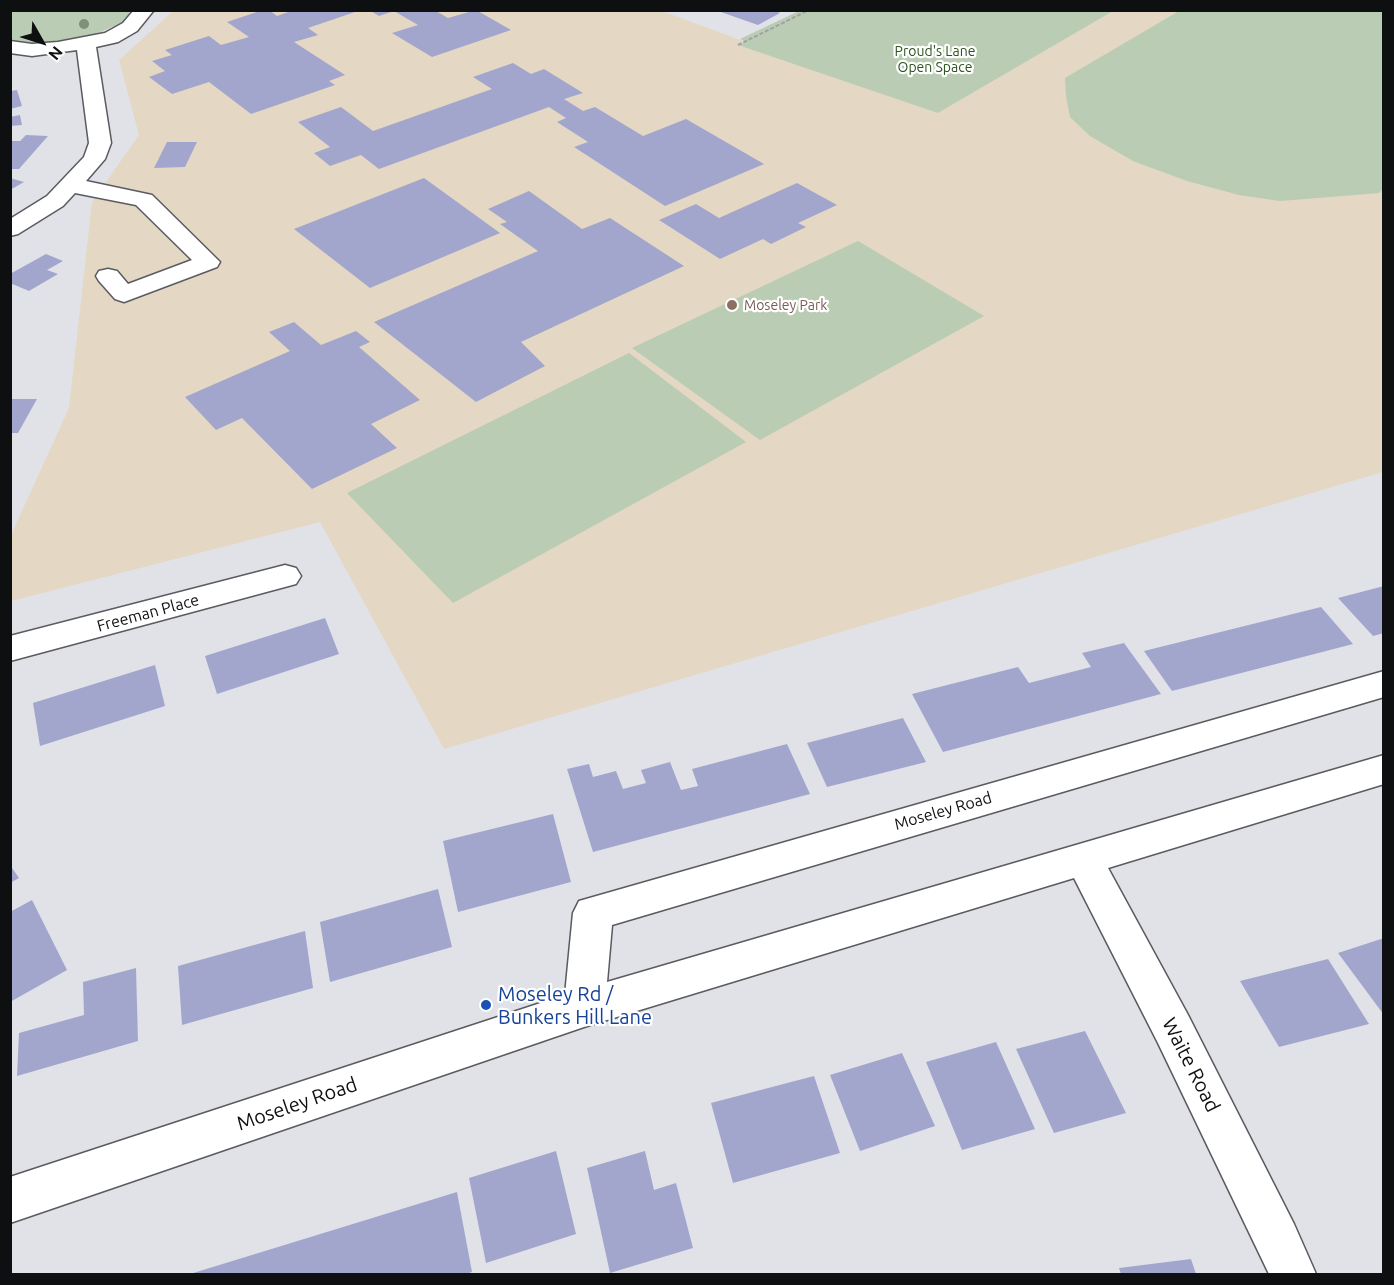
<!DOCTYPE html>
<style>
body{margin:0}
#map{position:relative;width:1394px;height:1285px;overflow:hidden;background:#e1e2e8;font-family:Ubuntu,sans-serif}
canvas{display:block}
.frame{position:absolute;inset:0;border:12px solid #0e0f11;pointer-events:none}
.north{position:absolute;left:12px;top:12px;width:60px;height:60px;-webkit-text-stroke:4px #fff;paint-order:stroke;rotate:129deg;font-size:16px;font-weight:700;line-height:24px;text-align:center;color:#0e0f11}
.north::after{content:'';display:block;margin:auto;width:21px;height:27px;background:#0e0f11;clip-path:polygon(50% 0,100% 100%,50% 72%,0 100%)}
</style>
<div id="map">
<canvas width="1394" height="1285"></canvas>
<div class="frame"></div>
<div class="north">N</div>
</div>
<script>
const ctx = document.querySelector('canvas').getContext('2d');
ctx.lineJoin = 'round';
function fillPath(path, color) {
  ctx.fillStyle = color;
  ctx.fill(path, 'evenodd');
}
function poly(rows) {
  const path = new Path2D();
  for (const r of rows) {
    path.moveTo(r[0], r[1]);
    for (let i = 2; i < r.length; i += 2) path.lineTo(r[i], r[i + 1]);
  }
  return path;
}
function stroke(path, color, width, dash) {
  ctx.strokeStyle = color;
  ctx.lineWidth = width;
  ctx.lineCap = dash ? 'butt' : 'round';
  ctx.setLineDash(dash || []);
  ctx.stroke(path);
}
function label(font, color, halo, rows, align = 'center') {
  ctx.font = font + ' Ubuntu,sans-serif';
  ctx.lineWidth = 4.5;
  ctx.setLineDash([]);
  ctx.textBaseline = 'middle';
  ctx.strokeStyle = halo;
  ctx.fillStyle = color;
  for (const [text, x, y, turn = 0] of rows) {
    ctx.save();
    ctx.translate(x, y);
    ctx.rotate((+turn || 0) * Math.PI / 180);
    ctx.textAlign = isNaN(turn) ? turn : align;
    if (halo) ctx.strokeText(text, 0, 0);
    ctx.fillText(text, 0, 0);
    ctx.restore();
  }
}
const education = poly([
 [173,11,662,11,938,113,1113,11,1383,11,1383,472,444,749,320,522,11,601,11,535,69,408,92,202,139,135,119,60]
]);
const green = poly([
 [801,10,1113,10,1113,11,938,113,738,45,746,42,740,39],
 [10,11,131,11,123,22,89,37,68,42,41,44,18,43,11,39],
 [1179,11,1383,11,1383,189,1379,193,1280,201,1239,195,1187,181,1133,161,1090,136,1070,117,1066,96,1065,78],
 [858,241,984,316,760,440,632,348],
 [629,353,746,442,453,603,347,493]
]);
const building = poly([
 [263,10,269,10,277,16,294,10,309,12,361,10,308,28,318,35,294,42,345,75,329,81,335,85,251,114,209,82,172,94,149,77,165,71,152,61,172,55,165,50,209,36,221,45,249,37,227,22],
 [369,10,434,10,448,18,476,10,511,30,432,57,392,33,418,25,394,11,379,16],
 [773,10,780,13,758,25,718,11],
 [513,63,531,74,544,69,583,93,564,99,583,111,595,107,643,136,686,119,764,164,665,206,574,147,588,142,557,122,566,118,549,107,379,169,361,155,330,166,314,153,330,147,298,122,341,107,373,131,492,89,473,77],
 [17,90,22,106,10,109,10,91],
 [20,115,22,125,10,126,10,117],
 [26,135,48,136,19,169,10,169,10,141,20,141],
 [167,142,197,142,185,167,154,168],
 [10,178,24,182,10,190],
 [424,178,500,233,370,288,294,229],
 [797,183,837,205,798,223,806,227,771,244,763,239,720,259,659,220,696,204,719,218],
 [529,191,582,229,610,218,684,266,521,342,545,366,476,402,374,322,538,251,500,224,507,222,488,209],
 [46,254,63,261,47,270,58,274,29,291,10,283,10,274],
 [294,322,321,345,356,331,370,342,359,347,420,400,371,424,397,448,312,489,242,418,216,430,185,397,290,351,269,332],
 [10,399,37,399,18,433,10,433],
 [1384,586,1384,633,1373,636,1338,598],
 [1321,607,1353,644,1172,691,1144,651],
 [325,618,339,654,217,694,205,656],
 [1124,643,1161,694,943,752,912,694,1018,667,1029,683,1091,667,1082,653],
 [155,665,165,706,40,746,33,703],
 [903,718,926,762,827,787,807,743],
 [787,744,810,794,593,852,567,769,589,764,593,777,616,771,623,789,646,783,641,770,670,762,681,790,698,786,692,769],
 [553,814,571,882,458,912,443,841],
 [10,865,19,878,10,883],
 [438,889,452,947,330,982,320,922],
 [32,900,67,970,10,1002,10,912],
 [305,931,313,988,182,1025,178,966],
 [1384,938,1384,1015,1338,953],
 [1328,959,1369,1024,1279,1047,1240,981],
 [136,968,138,1041,17,1076,19,1033,84,1015,83,982],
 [1085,1031,1126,1113,1054,1133,1016,1049],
 [996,1042,1035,1129,962,1150,926,1062],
 [902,1053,935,1126,860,1151,830,1075],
 [814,1076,840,1153,733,1183,711,1103],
 [556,1151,576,1234,486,1263,469,1178],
 [645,1151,654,1190,676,1183,693,1248,610,1273,587,1168],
 [457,1192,472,1272,466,1274,190,1274],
 [1191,1259,1196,1274,1121,1274,1119,1268]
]);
const path = poly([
 [738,45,809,10]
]);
const minor = poly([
 [134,10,154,10,137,31,118,42,96,47,111,143,105,159,86,181,152,195,220,262,217,267,124,302,115,299,99,281,96,276,99,271,108,269,117,271,128,284,192,260,136,205,75,193,63,206,18,234,10,236,10,219,47,196,84,157,89,143,77,50,32,56,10,53,10,41,32,44,58,42,105,33,123,23,134,10],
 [285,565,296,568,301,576,296,584,10,661,10,636,285,565],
 [1384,671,1384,697,612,925,607,982,1384,755,1384,784,1108,868,1188,1015,1294,1224,1316,1274,1269,1274,1158,1043,1074,878,584,1027,10,1223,10,1177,565,995,573,913,579,901,1384,671]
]);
const trees = [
 [84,24]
];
const markers = [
 [732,305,6,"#8d6e63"],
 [486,1005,6,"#1a4fb4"]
];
const farParknames = [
 ["Proud's Lane",935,51],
 ["Open Space",935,67]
];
const farEducationnames = [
 ["Moseley Park",744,305]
];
const streetNames = [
 ["Freeman Place",148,613,-15],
 ["Moseley Road",943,811,-16]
];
const nearTransitnames = [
 ["Moseley Rd /",498,994],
 ["Bunkers Hill Lane",498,1017]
];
const nearStreetnames = [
 ["Waite Road",1191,1065,63],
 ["Moseley Road",297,1104,-19]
];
fillPath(education, '#e4d7c3');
fillPath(green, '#baccb3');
fillPath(building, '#a2a6cd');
stroke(minor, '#5a5b60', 3);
stroke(path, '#a1a2a6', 2, [4, 2]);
fillPath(minor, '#fff');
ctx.fillStyle = '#7f9279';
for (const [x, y] of trees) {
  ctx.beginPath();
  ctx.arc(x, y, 5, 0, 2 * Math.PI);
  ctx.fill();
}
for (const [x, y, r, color] of markers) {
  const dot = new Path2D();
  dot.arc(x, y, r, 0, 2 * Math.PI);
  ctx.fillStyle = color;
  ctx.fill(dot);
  stroke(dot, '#fff', 2);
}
label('14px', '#2e511f', '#fff', farParknames);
label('14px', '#785e54', '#fff', farEducationnames, 'left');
label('16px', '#0e0f11', '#fff', streetNames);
label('20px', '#164399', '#fff', nearTransitnames, 'left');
label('20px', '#0e0f11', '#fff', nearStreetnames);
</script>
